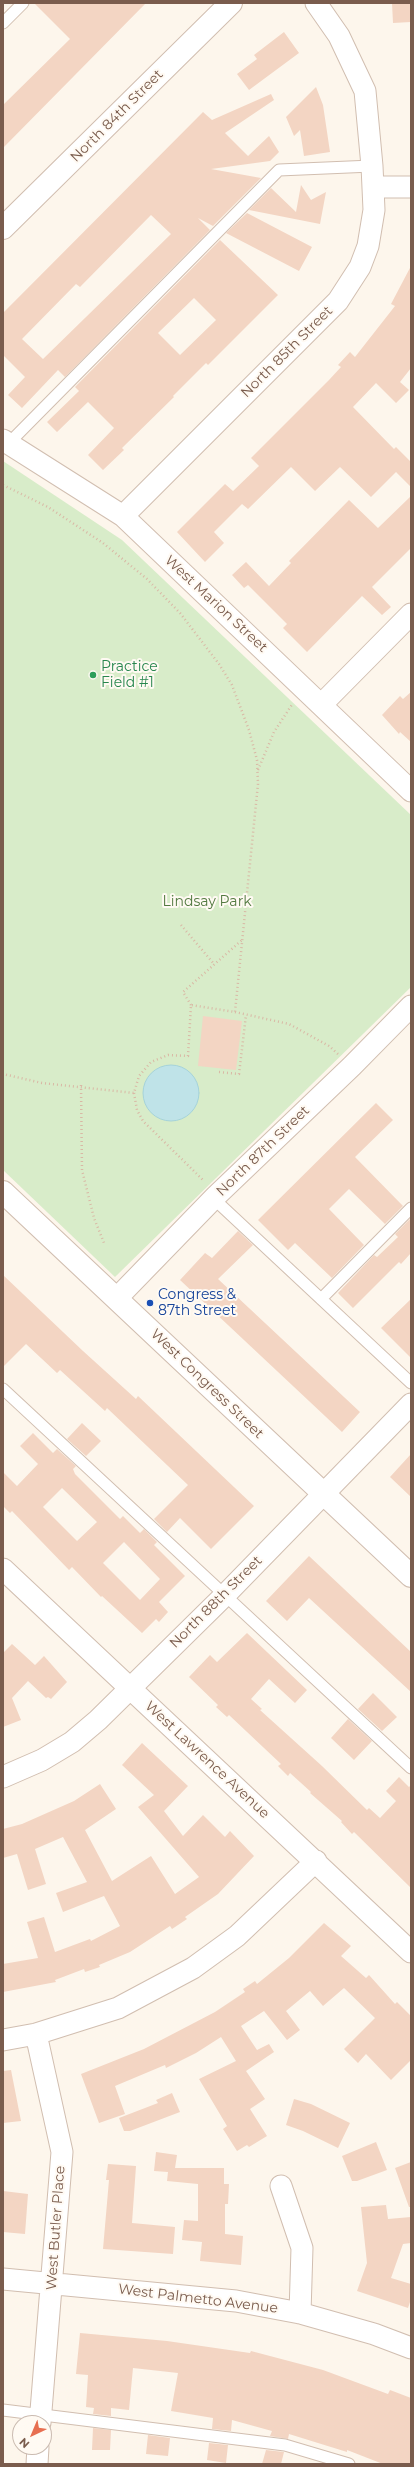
<!DOCTYPE html>
<style>
body{margin:0}
#map{position:relative;width:414px;height:2467px;overflow:hidden;background:#fdf6ec;font-family:Montserrat,sans-serif}
canvas{display:block}
.frame{position:absolute;inset:0;border:4px solid #7a5c4d;pointer-events:none}
.north{position:absolute;left:12px;top:2415px;width:40px;height:40px;box-sizing:border-box;background:#fffaf3;border:1px solid #cabbb1;border-radius:50%;rotate:224deg;font-size:11px;font-weight:700;line-height:16px;text-align:center;color:#7a5c4d}
.north::after{content:'';display:block;margin:auto;width:14px;height:18px;background:#e76f51;clip-path:polygon(50% 0,100% 100%,50% 72%,0 100%)}
</style>
<div id="map">
<canvas width="414" height="2467"></canvas>
<div class="frame"></div>
<div class="north">N</div>
</div>
<script>
const ctx = document.querySelector('canvas').getContext('2d');
ctx.lineJoin = 'round';
function fillPath(path, color) {
  ctx.fillStyle = color;
  ctx.fill(path, 'evenodd');
}
function poly(rows) {
  const path = new Path2D();
  for (const r of rows) {
    if (r.length === 3) {
      path.moveTo(r[0] + r[2], r[1]);
      path.arc(r[0], r[1], r[2], 0, 2 * Math.PI);
      continue;
    }
    path.moveTo(r[0], r[1]);
    for (let i = 2; i < r.length; i += 2) path.lineTo(r[i], r[i + 1]);
  }
  return path;
}
function stroke(path, color, width, dash) {
  ctx.strokeStyle = color;
  ctx.lineWidth = width;
  ctx.lineCap = dash ? 'butt' : 'round';
  ctx.setLineDash(dash || []);
  ctx.stroke(path);
}
function label(font, color, halo, rows, align = 'center') {
  ctx.font = font + ' Montserrat,sans-serif';
  ctx.lineWidth = 4;
  ctx.setLineDash([]);
  ctx.textBaseline = 'middle';
  ctx.strokeStyle = halo;
  ctx.fillStyle = color;
  for (const [text, x, y, turn = 0] of rows) {
    ctx.save();
    ctx.translate(x, y);
    ctx.rotate((+turn || 0) * Math.PI / 180);
    ctx.textAlign = isNaN(turn) ? turn : align;
    if (halo) ctx.strokeText(text, 0, 0);
    ctx.fillText(text, 0, 0);
    ctx.restore();
  }
}
const green = poly([
 [3,461,122,540,411,815,411,987,115,1277,3,1170]
]);
const water = poly([
 [171,1093,28]
]);
const building = poly([
 [34,3,146,3,3,148,3,105,70,39],
 [392,3,411,3,411,22,393,23],
 [284,32,299,53,249,90,237,74,257,59,254,55],
 [316,87,323,105,330,152,304,156,300,130,294,136,286,117],
 [271,94,274,100,225,133,248,156,269,136,279,152,270,161,211,169,261,178,213,226,198,218,210,230,65,377,58,370,22,408,8,395,25,377,3,355,3,313,203,112,212,120],
 [151,215,171,234,43,359,22,339,76,284,80,287],
 [301,185,311,200,326,192,320,224,249,210,271,188,296,212],
 [247,213,312,247,299,271,226,233],
 [220,240,278,295,208,365,206,363,173,396,174,397,122,448,124,450,103,470,88,455,114,428,88,402,57,432,47,422,79,391,75,387],
 [194,298,216,320,180,355,158,333],
 [411,266,411,368,400,382,409,390,396,403,376,383,353,407,394,449,396,447,411,462,411,487,396,472,371,497,340,467,315,491,291,467,248,509,242,504,214,532,224,543,205,562,177,532,225,484,233,491,259,466,251,458,329,380,341,367,338,365,350,352,355,357,395,306,391,304],
 [411,496,411,548,372,587,391,607,382,615,362,596,307,652,283,628,287,624,248,585,244,588,232,575,246,562,269,586,291,563,289,561,349,500,378,528],
 [411,692,411,742,400,732,399,734,382,715,400,696,403,699],
 [203,1016,242,1021,236,1070,198,1066],
 [376,1103,393,1120,355,1157,403,1206,385,1224,349,1189,329,1209,364,1245,332,1278,295,1243,288,1250,258,1220],
 [411,1218,411,1253,401,1264,399,1262,353,1308,338,1293,374,1255,377,1257,398,1237,395,1234],
 [238,1231,253,1245,218,1279,360,1412,342,1432,180,1280,205,1253,212,1258],
 [3,1275,83,1351,136,1399,138,1396,254,1506,211,1549,180,1518,167,1532,154,1519,188,1485,107,1408,105,1411,60,1370,57,1373,26,1344,3,1367],
 [411,1299,411,1358,381,1328],
 [82,1423,101,1441,86,1456,67,1439],
 [33,1433,53,1453,57,1449,76,1466,73,1469,75,1474,120,1519,123,1516,140,1533,144,1529,157,1542,154,1545,185,1576,159,1602,168,1612,159,1622,156,1619,142,1633,102,1596,101,1597,72,1567,69,1570,12,1511,10,1513,3,1506,3,1472,17,1486,38,1464,20,1446],
 [62,1488,97,1522,77,1541,43,1507],
 [124,1542,160,1579,140,1600,103,1563],
 [411,1454,411,1497,390,1477],
 [309,1556,411,1652,411,1692,309,1598,287,1621,266,1601],
 [247,1633,307,1690,295,1703,269,1679,251,1699,262,1709,260,1710,322,1766,367,1810,369,1808,380,1818,396,1801,386,1791,399,1777,409,1787,411,1785,411,1888,354,1832,352,1834,341,1822,342,1821,310,1793,311,1792,290,1773,288,1776,278,1766,281,1764,229,1715,227,1717,216,1707,218,1705,189,1677,210,1655,217,1662],
 [12,1644,35,1665,44,1656,67,1682,51,1699,48,1697,46,1698,28,1681,12,1698,21,1720,3,1727,3,1653],
 [373,1693,397,1717,382,1731,358,1709],
 [348,1719,372,1741,354,1760,331,1738],
 [142,1743,188,1786,164,1811,183,1836,203,1815,225,1837,230,1831,254,1856,218,1894,185,1917,187,1919,172,1929,170,1926,130,1952,99,1965,100,1967,85,1972,84,1969,55,1980,56,1982,3,1992,3,1964,38,1958,27,1922,44,1917,55,1952,90,1939,91,1941,120,1926,104,1896,63,1912,56,1893,87,1882,63,1837,35,1849,46,1884,28,1890,17,1854,3,1858,3,1829,22,1824,74,1801,100,1784,116,1809,85,1830,112,1881,151,1856,175,1894,199,1877,138,1807,154,1795,122,1765],
 [324,1923,351,1946,341,1956,366,1978,369,1975,395,2004,397,2002,411,2016,411,2060,391,2080,366,2054,358,2063,344,2049,375,2018,344,1988,323,2006,310,1991,286,2011,300,2030,287,2040,264,2011,241,2026,257,2050,269,2044,274,2052,246,2071,265,2099,250,2109,267,2136,249,2147,247,2145,237,2151,223,2129,227,2126,199,2079,236,2061,221,2037,196,2053,166,2068,165,2065,115,2086,125,2114,99,2123,81,2074,144,2049,215,2012,245,1992,243,1989,255,1981,257,1984,289,1958],
 [11,2070,21,2121,3,2123,3,2071],
 [172,2093,180,2112,130,2131,124,2131,119,2118,158,2103,156,2100],
 [294,2099,311,2104,350,2123,338,2148,303,2131,286,2125],
 [376,2142,387,2170,357,2181,352,2181,342,2156],
 [156,2152,177,2155,175,2168,224,2168,224,2184,229,2184,228,2204,225,2204,225,2234,243,2236,241,2265,200,2261,202,2242,182,2240,184,2220,198,2221,198,2184,167,2181,168,2172,154,2171],
 [411,2162,411,2207,409,2207,395,2168],
 [108,2164,136,2166,132,2223,175,2227,173,2254,103,2249,109,2180,106,2180],
 [3,2191,28,2194,25,2234,3,2232],
 [386,2205,388,2219,411,2217,411,2243,403,2244,391,2278,411,2284,411,2299,408,2308,357,2291,367,2263,361,2207],
 [80,2333,167,2341,250,2353,251,2351,323,2370,388,2394,390,2390,411,2398,411,2464,383,2464,347,2450,347,2452,289,2434,288,2439,270,2436,272,2431,232,2420,231,2431,212,2429,213,2418,171,2411,178,2373,133,2368,129,2410,111,2408,111,2416,93,2414,94,2408,86,2407,88,2375,76,2374],
 [93,2428,111,2430,110,2450,92,2450],
 [148,2435,170,2438,168,2456,146,2454],
 [209,2443,228,2445,226,2463,207,2460],
 [266,2450,284,2452,281,2464,262,2464]
]);
const path = poly([
 [3,485,48,507,103,543,147,579,180,613,219,664,232,685,249,730,257,760,258,784,235,1012,191,1005,188,1056,168,1055,151,1062,139,1076,134,1093,42,1083,3,1074],
 [258,770,274,732,293,703],
 [181,925,214,964],
 [191,1005,183,992,242,940],
 [235,1012,289,1024,329,1046,338,1054],
 [219,1072,239,1074,246,1015],
 [81,1085,82,1170,94,1218,104,1243],
 [134,1093,137,1110,143,1121,203,1180]
]);
const service = poly([
 [3,23,23,3],
 [8,444,279,170,372,166],
 [214,1199,411,1383],
 [321,1299,411,1208],
 [3,1389,411,1768],
 [3,2410,285,2445,349,2464]
]);
const minor = poly([
 [373,187,411,187],
 [3,440,123,516,411,791],
 [123,516,338,301,360,267,368,246,374,210,372,166,365,91,339,36,316,3],
 [322,704,411,614],
 [117,1298,216,1196,352,1066,411,1006],
 [3,1569,411,1952],
 [3,1777,42,1760,72,1742,98,1720,224,1596,411,1404],
 [36,2034,62,2152,40,2423],
 [3,2040,36,2034,118,2008,193,1968,237,1936,316,1861],
 [281,2186,302,2248,300,2313],
 [3,2279,236,2301,300,2313,374,2334,411,2348],
 [37,2464,38,2447]
]);
const tertiary = poly([
 [3,228,231,3],
 [3,1192,411,1576]
]);
const markers = [
 [93,675,4,"#2e9e5b"],
 [150,1303,4,"#1a4fb4"]
];
const streetNames = [
 ["North 84th Street",117,116,-45],
 ["North 85th Street",287,352,-45],
 ["West Marion Street",216,604,43],
 ["North 87th Street",263,1151,-44],
 ["West Congress Street",207,1384,44],
 ["North 88th Street",216,1602,-45],
 ["West Lawrence Avenue",207,1760,43],
 ["West Butler Place",56,2228,-86],
 ["West Palmetto Avenue",198,2299,7]
];
const leisureNames = [
 ["Practice",101,667],
 ["Field #1",101,683]
];
const parkNames = [
 ["Lindsay Park",207,902]
];
const transitNames = [
 ["Congress &",158,1295],
 ["87th Street",158,1311]
];
fillPath(green, '#d8ecc9');
fillPath(water, '#bfe3e8');
stroke(water, '#a5d3da', 1);
fillPath(building, '#f3d5c3');
stroke(service, '#d1beb0', 13);
stroke(minor, '#d1beb0', 23);
stroke(tertiary, '#d1beb0', 24);
stroke(path, '#d9b8a5', 2.5, [1, 3]);
stroke(service, '#fff', 11);
stroke(minor, '#fff', 21);
stroke(tertiary, '#fff', 22);
for (const [x, y, r, color] of markers) {
  const dot = new Path2D();
  dot.arc(x, y, r, 0, 2 * Math.PI);
  ctx.fillStyle = color;
  ctx.fill(dot);
  stroke(dot, '#fffaf3', 1.5);
}
label('14px', '#7a5c4d', '#fffaf3', streetNames);
label('14px', '#27864d', '#fffaf3', leisureNames, 'left');
label('14px', '#537a41', '#fffaf3', parkNames);
label('14px', '#164399', '#fffaf3', transitNames, 'left');
</script>
